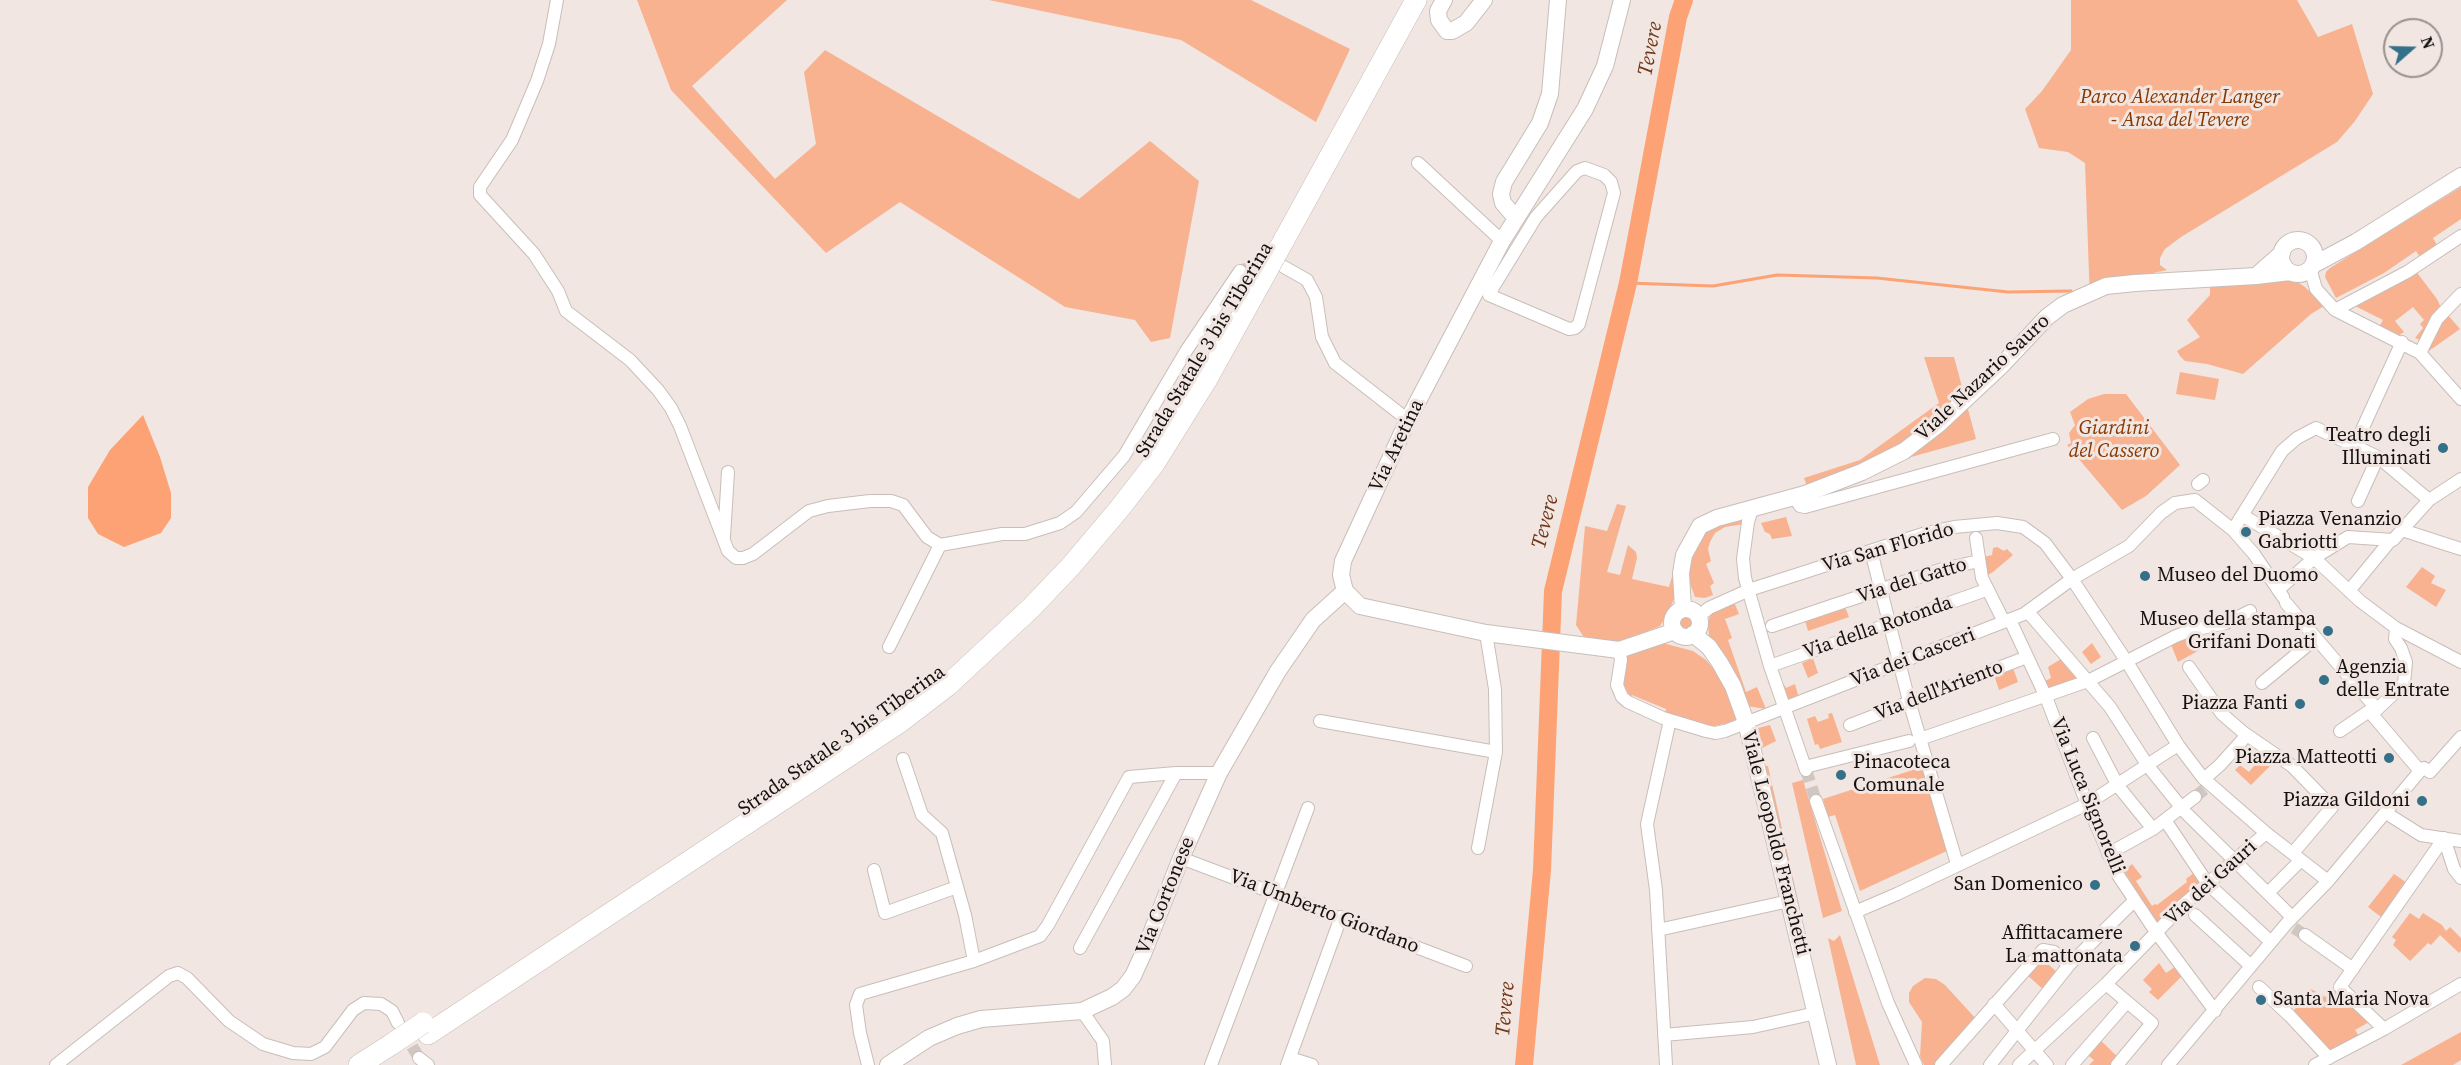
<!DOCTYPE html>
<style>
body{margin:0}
#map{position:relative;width:2461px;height:1065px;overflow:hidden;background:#f1e6e1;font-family:"Source Serif 4",serif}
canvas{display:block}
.north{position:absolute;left:2383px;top:18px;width:60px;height:60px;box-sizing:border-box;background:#f1e6e1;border:2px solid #99918d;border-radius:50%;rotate:70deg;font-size:16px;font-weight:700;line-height:24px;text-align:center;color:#151110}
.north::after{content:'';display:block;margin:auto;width:21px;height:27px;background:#347088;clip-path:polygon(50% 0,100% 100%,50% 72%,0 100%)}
</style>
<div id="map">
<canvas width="2461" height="1065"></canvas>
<div class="north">N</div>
</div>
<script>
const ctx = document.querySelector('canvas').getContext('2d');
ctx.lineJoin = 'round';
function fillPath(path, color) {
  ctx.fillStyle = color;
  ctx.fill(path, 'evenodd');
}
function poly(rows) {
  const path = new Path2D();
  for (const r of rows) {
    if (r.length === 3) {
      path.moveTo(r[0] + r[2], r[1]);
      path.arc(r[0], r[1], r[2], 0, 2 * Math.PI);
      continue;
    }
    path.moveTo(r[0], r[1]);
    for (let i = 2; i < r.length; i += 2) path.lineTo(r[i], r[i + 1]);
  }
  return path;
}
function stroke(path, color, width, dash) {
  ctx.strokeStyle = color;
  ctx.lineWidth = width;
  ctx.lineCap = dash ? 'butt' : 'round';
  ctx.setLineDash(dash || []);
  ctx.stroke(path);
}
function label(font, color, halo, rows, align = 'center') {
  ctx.font = font + ' "Source Serif 4",serif';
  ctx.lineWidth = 6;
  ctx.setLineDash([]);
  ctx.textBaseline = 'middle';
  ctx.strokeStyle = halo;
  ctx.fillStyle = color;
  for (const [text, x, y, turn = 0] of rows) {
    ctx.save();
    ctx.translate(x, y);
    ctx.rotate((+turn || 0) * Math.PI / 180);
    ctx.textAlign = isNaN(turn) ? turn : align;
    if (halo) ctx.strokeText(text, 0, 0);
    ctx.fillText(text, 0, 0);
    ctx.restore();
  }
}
const green = poly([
 [637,0,787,0,692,86,775,179,816,144,804,72,825,50,1079,199,1150,141,1199,181,1170,338,1151,342,1135,320,1065,307,900,202,826,253,671,90],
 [989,0,1251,0,1350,49,1316,122,1181,40],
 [2071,0,2297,0,2318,37,2352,24,2373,94,2355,121,2337,142,2181,237,2165,249,2160,258,2160,265,2167,270,2134,277,2090,301,2085,163,2068,152,2039,148,2025,109,2042,91,2071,50],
 [2461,187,2461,219,2433,238,2438,247,2421,259,2416,251,2384,273,2336,298,2325,277,2326,272,2330,268],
 [2415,270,2437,299,2442,310,2423,341,2415,338,2423,328,2420,324,2424,320,2413,307,2395,321,2404,332,2398,336,2379,327,2383,320,2351,304],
 [2287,275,2305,287,2324,306,2311,314,2243,374,2207,364,2185,361,2180,356,2177,351,2200,337,2187,320,2210,295,2210,285],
 [2447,314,2460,329,2426,353,2438,321],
 [1924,357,1954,357,1976,439,1882,465,1808,489,1804,478,1860,460,1939,403],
 [2180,372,2219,379,2215,400,2176,394],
 [2104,394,2126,394,2180,465,2146,496,2122,510,2067,445,2071,443,2069,433,2075,425,2070,412,2088,399],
 [1617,504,1626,506,1607,572,1620,575,1628,545,1636,552,1637,558,1632,579,1669,587,1673,573,1675,596,1668,614,1660,626,1618,643,1585,639,1576,625,1585,526,1607,531],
 [1786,517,1792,536,1772,539,1770,534,1765,532,1761,523],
 [1744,520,1744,524,1725,527,1715,533,1710,542,1708,549,1711,561,1706,564,1714,583,1710,586,1713,595,1705,598,1695,597,1686,573,1698,536,1718,526],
 [1997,547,2004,551,2007,549,2013,555,1993,572,1984,577,1980,558,1992,555,1993,548],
 [2422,567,2435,576,2431,583,2446,590,2436,607,2406,587],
 [1734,602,1739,614,1725,619,1732,638,1728,640,1746,692,1757,687,1766,709,1747,706,1709,637,1708,623,1711,612],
 [1844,604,1849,617,1808,631,1804,617],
 [1686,622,9],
 [2189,634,2195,647,2202,644,2203,648,2178,662,2170,642],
 [1659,642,1693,651,1706,660,1722,679,1738,718,1736,721,1711,727,1665,715,1666,709,1632,695,1630,697,1624,685,1624,653],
 [2092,643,2101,657,2091,664,2082,652],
 [2066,656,2084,678,2048,692,2043,682,2051,678,2048,667],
 [1813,658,1818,673,1808,678,1802,663],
 [2012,665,2018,682,1999,690,1993,672],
 [1795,684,1799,698,1789,701,1782,686,1784,685,1786,688],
 [1832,713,1842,742,1820,749,1818,744,1815,745,1807,719,1815,716,1818,722,1829,718,1828,714],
 [1770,725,1776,741,1762,748,1757,736,1758,728],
 [2266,751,2278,763,2275,766,2272,764,2251,785,2235,770,2240,765,2249,772],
 [1764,766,1768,766,1805,932],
 [1922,767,1949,850,1860,891,1835,815,1828,817,1823,799],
 [1803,780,1842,911,1823,918,1792,783],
 [2132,864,2142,877,2136,881,2152,906,2155,904,2157,905,2187,882,2186,879,2195,872,2203,883,2158,925,2124,871],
 [2394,874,2410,885,2385,920,2368,907],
 [2410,913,2419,919,2423,913,2442,925,2446,931,2450,927,2461,938,2461,951,2459,953,2440,935,2431,945,2428,943,2410,961,2393,945,2396,940,2392,937],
 [1840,935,1858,994,1880,1065,1856,1065,1828,938,1834,941],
 [2045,953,2055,958,2049,965,2059,974,2045,991,2026,974],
 [2159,963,2166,973,2176,966,2183,975,2158,1000,2149,992,2152,989,2143,980],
 [1925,978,1936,979,1945,985,1977,1020,1938,1065,1924,1065,1920,1056,1922,1022,1909,1002,1909,993,1913,986],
 [2338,987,2371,1021,2355,1030,2359,1036,2327,1051,2291,1014,2311,989,2325,997],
 [2461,1032,2461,1060,2453,1065,2401,1065],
 [2098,1038,2120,1059,2115,1065,2089,1065,2094,1060,2085,1053]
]);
const water = poly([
 [143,415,160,457,171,493,171,518,161,533,124,547,98,534,88,518,88,487,110,450]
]);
const stream = poly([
 [1628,283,1713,286,1777,275,1877,278,2008,292,2071,291]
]);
const river = poly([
 [1524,1065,1542,870,1553,591,1628,283,1678,17,1684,0]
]);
const streetTunnel = poly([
 [1240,271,1260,264,1274,265],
 [1806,770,1816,801],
 [2195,797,2207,787],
 [2294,928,2305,935],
 [403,1031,419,1058]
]);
const street = poly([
 [557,0,549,44,537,81,512,140,480,187,480,195,534,254,558,291,566,311,630,360,658,390,671,408,680,426,728,551,736,558,743,558,753,554,809,511,828,506,870,501,891,501,903,505,927,537,940,545,1002,534,1025,534,1060,523,1076,512,1124,456,1186,351,1240,271],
 [1418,163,1502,241],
 [1284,267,1307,280,1316,297,1322,337,1335,363,1408,420],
 [2310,268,2316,289,2335,310,2420,353,2461,399],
 [1482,279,1495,284,1536,217,1577,171,1585,168,1604,175,1611,182,1614,193,1579,324,1575,328,1569,329,1489,295,1495,284],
 [2335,310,2407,272,2461,236],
 [2420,353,2437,319,2461,294],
 [2355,445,2402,342],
 [2198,484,2203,480],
 [1795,497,1800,506,1805,507,2053,439],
 [2358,501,2378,457],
 [1752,509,1748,522,1743,559,1745,578,1770,666,1806,770],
 [2242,515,2314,558,2360,601,2396,628,2461,662],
 [2233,530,2282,451,2297,438,2316,428,2378,457,2429,500],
 [2402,530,2461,549],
 [724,537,728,472],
 [1976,538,1982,578,2004,622],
 [1871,551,1909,701,1957,864],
 [2278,590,2314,558,2348,537,2393,540,2429,500,2461,479],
 [2349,591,2390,541],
 [1846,601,1943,569,1979,561],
 [2286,603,2375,707,2340,731],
 [2028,612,2110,707,2148,766,2185,812],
 [1698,617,1709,608,1749,590,1926,533,1954,527,1997,523,2023,527,2045,543,2072,579,2127,662,2178,745,2203,778,2266,833,2328,881],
 [2010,620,2046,697,2087,804,2118,875,2156,932,2215,1011],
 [1772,626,1843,602],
 [889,647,940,545],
 [1619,650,1621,660,1617,685,1622,697,1628,702,1663,718,1706,731,1715,733,1725,731,2024,614,2072,579,2129,546,2161,513,2175,503,2195,500,2233,530,2254,554,2283,597],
 [1770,666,1986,590],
 [2189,667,2222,714,2244,733,2292,766,2332,807,2293,853],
 [2262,683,2315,639],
 [2369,711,2420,771],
 [2372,714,2404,684,2406,662,2401,648,2395,639,2396,628],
 [1320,721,1496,752],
 [1850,725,2027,657],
 [2093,738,2118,786,2153,829],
 [1920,739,2088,681,2176,636,2192,630,2226,623,2250,611],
 [903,759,922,815,942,833,965,915,974,961],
 [1805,767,1909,741],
 [2420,771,2424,768,2430,772,2461,737],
 [2204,779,2220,765,2247,735],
 [1816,801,1888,1003,1916,1065],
 [2386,813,2421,835,2461,841],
 [2187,814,2292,917],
 [2165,820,2208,884,2271,942],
 [2444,838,2454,869,2461,878],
 [1478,848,1496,752,1495,689,1486,633],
 [2108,854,2153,829,2195,797],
 [1181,858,1466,966],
 [874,870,885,913,957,887],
 [2268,893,2301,860],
 [1855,912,1897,894,2087,804,2178,745],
 [2195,915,2251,966],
 [1658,930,1789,901],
 [2305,935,2353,969],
 [1080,948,1176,773],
 [2106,984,2152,1023,2117,1065],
 [2259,987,2290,1016,2329,1058],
 [1994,1004,2047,1065],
 [1082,1011,1103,1041,1105,1065],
 [2384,1029,2340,987,2444,838],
 [1664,1035,1753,1027,1816,1013],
 [419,1058,428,1065],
 [1290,1058,1312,1065],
 [56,1065,169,976,178,973,187,978,229,1021,263,1044,293,1053,311,1054,325,1047,353,1010,364,1003,381,1004,392,1011,398,1023],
 [868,1065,860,1033,856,1005,860,994,974,961,1040,936,1048,925,1129,777,1176,773,1219,773],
 [1211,1065,1308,808],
 [1287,1065,1341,917],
 [1666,1065,1656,890,1647,824,1670,720],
 [1941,1065,2043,950,2054,952,2069,965],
 [1990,1065,2069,965,2134,901],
 [2019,1065,2106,984,2183,905,2266,833],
 [2072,1065,2127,1002],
 [2168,1065,2287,923,2328,881,2420,771],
 [2315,1065,2384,1029,2461,984]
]);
const secondary = poly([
 [1444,0,1438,11,1439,20,1447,31,1452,31,1466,23,1484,0],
 [1622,0,1605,66,1585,109,1502,241,1408,420,1343,561,1341,575,1345,591,1360,606,1486,633,1619,650,1675,631],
 [1515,217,1503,203,1501,194,1504,182,1540,123,1550,94,1558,0],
 [2298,257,17],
 [2282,253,2256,276,2290,272],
 [2313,265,2356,242,2461,176],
 [1683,609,1681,573,1684,555,1700,526,1717,518,1805,494,1862,472,1904,451,1939,424,2000,367,2047,317,2063,305,2106,286,2135,283,2256,276],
 [1686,623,14],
 [1693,634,1709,647,1720,663,1733,686,1746,722,1828,1065],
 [888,1065,929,1038,957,1026,981,1019,1082,1011,1112,997,1123,989,1133,976,1143,954,1181,858,1219,773,1278,671,1313,620,1345,591]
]);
const highway = poly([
 [1284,240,1416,0],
 [428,1034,900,722,947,686,1031,608,1071,566,1120,508,1154,464,1207,379],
 [359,1065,392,1044]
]);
const highwayBridge = poly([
 [1207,379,1284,240],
 [392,1044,423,1023]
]);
const markers = [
 [2443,448,6,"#347088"],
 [2246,532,6,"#347088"],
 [2145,576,6,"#347088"],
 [2328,631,6,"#347088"],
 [2324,680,6,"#347088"],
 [2300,704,6,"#347088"],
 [2389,758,6,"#347088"],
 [1841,775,6,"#347088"],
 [2422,801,6,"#347088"],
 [2095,885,6,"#347088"],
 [2135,946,6,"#347088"],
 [2261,1000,6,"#347088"]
];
const parkNames = [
 ["Parco Alexander Langer",2180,98],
 ["- Ansa del Tevere",2180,121],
 ["Giardini",2114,429],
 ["del Cassero",2114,452]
];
const streetNames = [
 ["Strada Statale 3 bis Tiberina",1205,350,-59],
 ["Viale Nazario Sauro",1983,378,-43],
 ["Via Aretina",1397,446,-64],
 ["Via San Florido",1888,548,-16],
 ["Via del Gatto",1912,581,-17],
 ["Via della Rotonda",1878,628,-19],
 ["Via dei Casceri",1913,658,-21],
 ["Via dell'Ariento",1939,691,-21],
 ["Strada Statale 3 bis Tiberina",842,741,-35],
 ["Via Luca Signorelli",2087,796,68],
 ["Viale Leopoldo Franchetti",1775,843,76],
 ["Via dei Gauri",2211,883,-42],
 ["Via Cortonese",1166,896,-68],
 ["Via Umberto Giordano",1324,912,21]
];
const poiNames = [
 ["Teatro degli",2431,436],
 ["Illuminati",2431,459],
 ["Piazza Venanzio",2258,520,"left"],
 ["Gabriotti",2258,543,"left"],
 ["Museo del Duomo",2157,576,"left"],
 ["Museo della stampa",2316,620],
 ["Grifani Donati",2316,643],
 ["Agenzia",2336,668,"left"],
 ["delle Entrate",2336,691,"left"],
 ["Piazza Fanti",2288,704],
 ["Piazza Matteotti",2377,758],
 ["Pinacoteca",1853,763,"left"],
 ["Comunale",1853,786,"left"],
 ["Piazza Gildoni",2410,801],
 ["San Domenico",2083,885],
 ["Affittacamere",2123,934],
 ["La mattonata",2123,957],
 ["Santa Maria Nova",2273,1000,"left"]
];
const waterNames = [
 ["Tevere",1651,49,-79],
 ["Tevere",1546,522,-76],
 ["Tevere",1506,1009,-85]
];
fillPath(green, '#f8b290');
fillPath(water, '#fca275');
stroke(stream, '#fca275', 3);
stroke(river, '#fca275', 18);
stroke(streetTunnel, '#d0c6c2', 12, [12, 6]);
stroke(street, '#c8beb9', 14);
stroke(secondary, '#c8beb9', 18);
stroke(highway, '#c8beb9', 22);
stroke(street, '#fff', 12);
stroke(secondary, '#fff', 16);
stroke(highway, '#fff', 21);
stroke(highwayBridge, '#c8beb9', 22, []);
stroke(highwayBridge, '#fff', 21);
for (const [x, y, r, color] of markers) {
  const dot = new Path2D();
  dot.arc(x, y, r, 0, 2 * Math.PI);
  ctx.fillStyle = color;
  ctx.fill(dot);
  stroke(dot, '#f1e6e1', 2);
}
label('italic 20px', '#873801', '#f1e6e1', parkNames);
label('20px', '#151110', '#f1e6e1', streetNames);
label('20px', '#151110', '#f1e6e1', poiNames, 'right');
label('italic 21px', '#713819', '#f1e6e1', waterNames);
</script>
